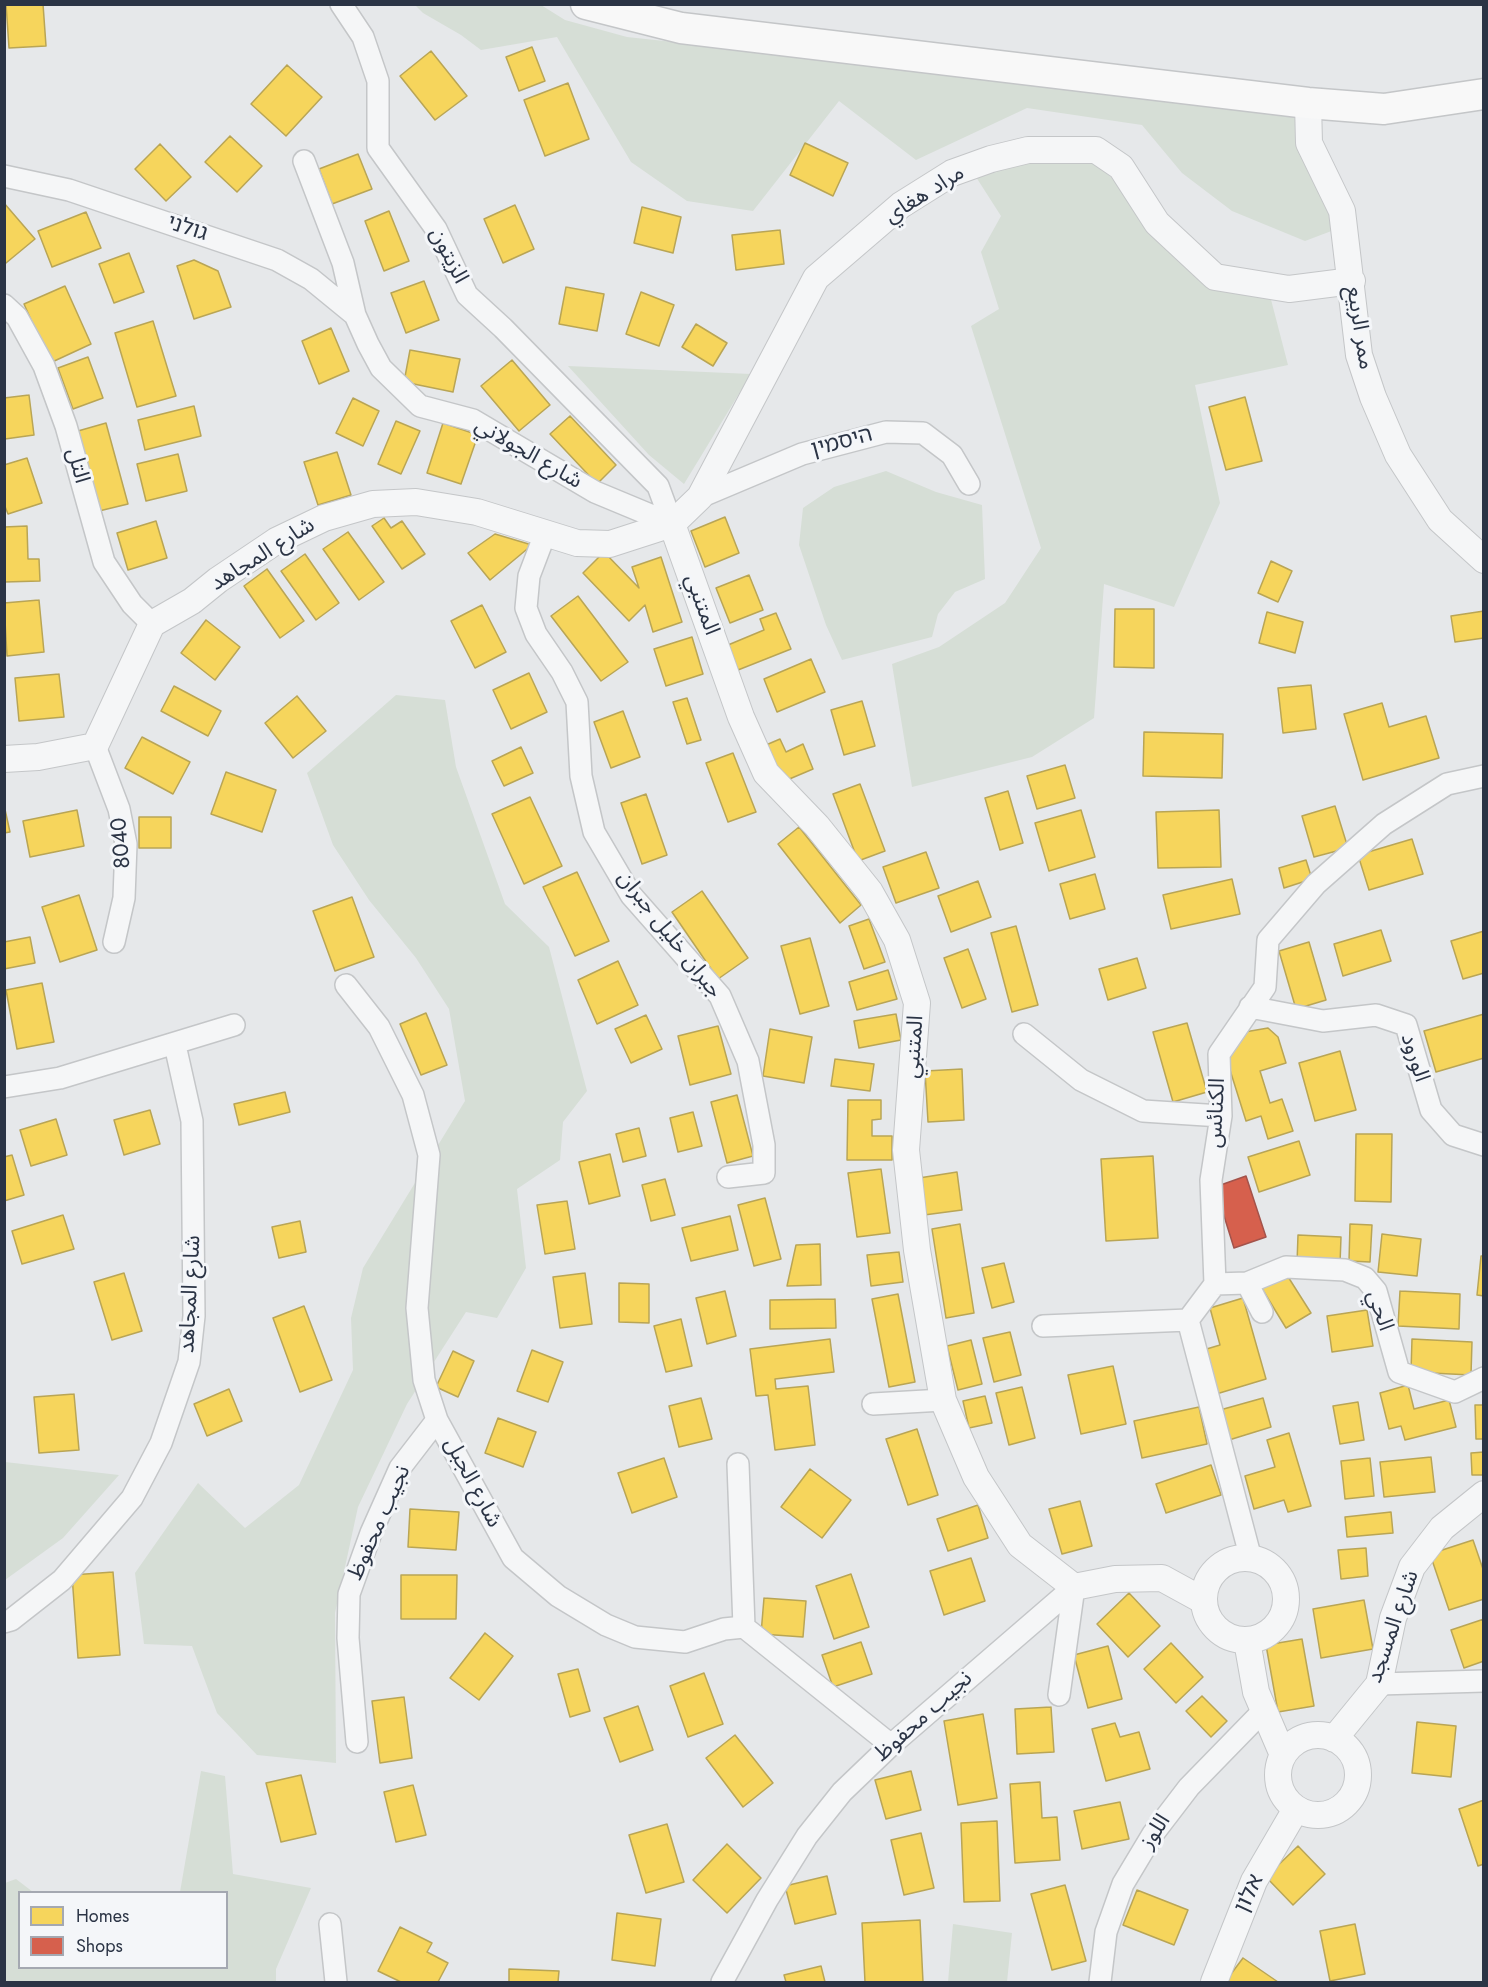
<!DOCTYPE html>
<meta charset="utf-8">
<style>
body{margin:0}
#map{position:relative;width:1488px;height:1987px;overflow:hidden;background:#e6e8ea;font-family:Jost,sans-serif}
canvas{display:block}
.frame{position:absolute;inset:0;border:6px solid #2b3445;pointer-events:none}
.legend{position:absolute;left:18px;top:1891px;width:210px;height:78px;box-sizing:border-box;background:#f4f6f9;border:2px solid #a4a8b1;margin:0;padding:8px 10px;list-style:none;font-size:18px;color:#2b3445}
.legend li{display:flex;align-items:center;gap:12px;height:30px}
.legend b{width:30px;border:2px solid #a4a8b1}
</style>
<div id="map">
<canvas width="1488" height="1987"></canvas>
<div class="frame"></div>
<ul class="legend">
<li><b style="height:16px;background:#f6d55c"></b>Homes</li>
<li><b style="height:16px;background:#d6604d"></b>Shops</li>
</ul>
</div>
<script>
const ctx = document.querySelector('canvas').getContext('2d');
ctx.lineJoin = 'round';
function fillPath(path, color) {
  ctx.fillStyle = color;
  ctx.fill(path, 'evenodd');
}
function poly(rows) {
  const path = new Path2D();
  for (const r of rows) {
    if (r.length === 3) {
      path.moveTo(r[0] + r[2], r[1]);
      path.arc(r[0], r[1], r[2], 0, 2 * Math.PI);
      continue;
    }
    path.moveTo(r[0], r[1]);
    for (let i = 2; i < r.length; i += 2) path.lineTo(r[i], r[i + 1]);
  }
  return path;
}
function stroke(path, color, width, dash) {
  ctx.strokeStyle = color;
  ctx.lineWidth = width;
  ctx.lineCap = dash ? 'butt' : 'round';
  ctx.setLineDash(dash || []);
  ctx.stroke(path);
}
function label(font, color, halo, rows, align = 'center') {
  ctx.font = font + ' Jost,"Noto Sans Arabic","Noto Sans Hebrew",sans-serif';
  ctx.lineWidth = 6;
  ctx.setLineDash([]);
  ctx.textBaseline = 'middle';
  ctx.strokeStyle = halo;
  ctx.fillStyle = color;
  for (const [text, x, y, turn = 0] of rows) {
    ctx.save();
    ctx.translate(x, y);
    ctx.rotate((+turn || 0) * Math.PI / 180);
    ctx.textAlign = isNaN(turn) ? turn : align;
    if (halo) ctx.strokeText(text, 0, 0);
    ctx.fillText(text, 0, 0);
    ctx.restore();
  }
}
const green = poly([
 [415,5,541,5,565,20,627,37,1290,108,1342,227,1305,241,1232,211,1182,173,1142,125,1027,108,916,160,839,101,753,211,687,201,631,162,557,37,481,50,461,35,423,13],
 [1085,152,1171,236,1227,275,1268,288,1288,365,1195,385,1220,503,1174,607,1104,584,1094,718,1032,757,912,787,892,664,939,647,1005,603,1041,548,971,326,999,309,981,252,1001,216,976,177,1025,159],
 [568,366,751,374,684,484,649,455],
 [886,471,936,492,982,505,985,579,955,592,938,614,932,637,842,660,826,625,799,545,803,508,834,487],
 [396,695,445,700,456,767,505,904,549,947,587,1091,563,1122,560,1160,517,1189,526,1268,497,1318,466,1312,407,1404,358,1507,335,1613,336,1763,257,1755,217,1713,192,1646,144,1644,135,1573,198,1483,245,1528,299,1485,353,1370,351,1318,363,1268,465,1101,449,1009,416,958,369,900,333,845,307,773],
 [5,1462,119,1475,63,1538,5,1580],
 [201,1771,225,1776,233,1874,311,1888,276,1969,276,1982,5,1982,5,1883,16,1879,33,1892,20,1892,20,1968,226,1968,226,1892,180,1892],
 [953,1924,1012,1933,1007,1982,948,1982]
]);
const homes = poly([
 [6,4,43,4,46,46,9,48,6,4],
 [532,47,545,81,519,91,506,57,532,47],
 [431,51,467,96,435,120,400,76,431,51],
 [287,65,322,97,286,136,251,104,287,65],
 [568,83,589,139,545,156,524,100,568,83],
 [230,136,262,166,237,192,205,162,230,136],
 [805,143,848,163,833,196,790,175,805,143],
 [160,144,191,177,166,201,135,169,160,144],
 [358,154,372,189,332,204,319,169,358,154],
 [4,203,35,239,6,263,4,261,4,203],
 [515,205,534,249,503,263,484,219,515,205],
 [642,207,681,217,673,253,634,243,642,207],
 [389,211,409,261,384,271,365,221,389,211],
 [86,212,101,248,52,267,38,231,86,212],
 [780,230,784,264,736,270,732,235,780,230],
 [129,253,144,292,114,303,99,264,129,253],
 [194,260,218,271,231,307,194,319,177,266,194,260],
 [424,281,439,320,406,333,391,293,424,281],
 [65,286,91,344,50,363,24,304,65,286],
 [566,287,604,294,597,331,559,324,566,287],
 [641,292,674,305,659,346,626,334,641,292],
 [153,321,176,396,137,407,115,333,153,321],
 [696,324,727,343,713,366,682,347,696,324],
 [331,328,349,371,319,384,302,341,331,328],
 [410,350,460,359,453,392,404,382,410,350],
 [88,357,103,398,73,409,58,368,88,357],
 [512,360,550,405,519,431,481,386,512,360],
 [29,395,34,435,5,439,4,398,29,395],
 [1245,397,1262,461,1226,470,1209,407,1245,397],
 [353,398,379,411,363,446,336,433,353,398],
 [194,406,201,436,145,450,138,420,194,406],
 [570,416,616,465,597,484,550,434,570,416],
 [396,421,420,431,401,474,378,464,396,421],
 [106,423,128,504,99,511,78,431,106,423],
 [443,423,478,435,461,484,427,473,443,423],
 [337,452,351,495,318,505,304,462,337,452],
 [178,454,187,491,146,501,137,464,178,454],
 [27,458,42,503,8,514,4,504,4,465,27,458],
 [725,517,739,553,705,567,691,531,725,517],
 [384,518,391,528,402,521,425,554,402,569,372,526,384,518],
 [156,521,167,558,128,570,117,533,156,521],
 [27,526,28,559,39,559,40,581,4,582,4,527,27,526],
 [348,532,384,582,359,600,323,549,348,532],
 [495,534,532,545,490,580,468,553,495,534],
 [604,552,639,588,632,567,661,557,682,622,653,632,645,605,629,621,583,573,604,552],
 [305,554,339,603,316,620,281,571,305,554],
 [1271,561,1292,571,1278,602,1258,593,1271,561],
 [267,569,304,621,280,638,244,586,267,569],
 [749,575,763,610,730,623,716,588,749,575],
 [578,596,628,662,601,681,551,616,578,596],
 [39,600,44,652,7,656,4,603,39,600],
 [482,605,506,652,475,668,451,621,482,605],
 [1115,609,1154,609,1154,668,1114,667,1115,609],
 [1484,611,1484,638,1455,642,1451,616,1484,611],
 [1267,612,1303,622,1295,653,1259,643,1267,612],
 [776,613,791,649,738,670,728,645,764,630,760,619,776,613],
 [206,620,240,647,215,680,181,653,206,620],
 [692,637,703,674,666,686,654,649,692,637],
 [811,659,825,692,777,712,764,679,811,659],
 [529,673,547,712,511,729,493,690,529,673],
 [59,674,64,717,19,721,15,678,59,674],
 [1311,685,1316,729,1283,733,1278,688,1311,685],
 [174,686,221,711,208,736,161,711,174,686],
 [297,696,326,731,293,758,265,723,297,696],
 [687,698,701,740,687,744,673,702,687,698],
 [862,701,875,746,844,755,831,710,862,701],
 [1382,703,1389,727,1426,716,1439,758,1363,780,1344,714,1382,703],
 [623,711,640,757,611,768,594,722,623,711],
 [1144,732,1223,734,1222,778,1143,776,1144,732],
 [142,737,190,762,173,794,125,768,142,737],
 [780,739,786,752,803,744,813,769,780,783,766,745,780,739],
 [521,747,533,773,504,786,492,761,521,747],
 [733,753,756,812,728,822,706,763,733,753],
 [1065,765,1075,798,1037,809,1027,776,1065,765],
 [226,772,276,790,262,832,211,814,226,772],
 [860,784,885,851,858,861,833,794,860,784],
 [1008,791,1023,843,1000,850,985,798,1008,791],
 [646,794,667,855,642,864,621,803,646,794],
 [530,797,562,866,524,884,492,814,530,797],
 [4,805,10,832,4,833,4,805],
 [1335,806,1348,848,1314,857,1302,816,1335,806],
 [77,810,84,846,30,857,23,821,77,810],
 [1081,810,1095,857,1049,871,1035,823,1081,810],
 [1219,810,1221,867,1158,868,1156,812,1219,810],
 [139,817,171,817,171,848,139,848,139,817],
 [799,827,861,905,840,923,778,844,799,827],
 [1412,839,1423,874,1369,890,1358,855,1412,839],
 [926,852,939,888,896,903,883,867,926,852],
 [1306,860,1312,879,1284,888,1279,868,1306,860],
 [577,872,609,941,575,956,543,887,577,872],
 [1095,874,1105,909,1070,919,1060,884,1095,874],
 [1232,879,1240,914,1171,929,1163,895,1232,879],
 [978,881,991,917,951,932,938,896,978,881],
 [702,891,748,958,718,979,672,912,702,891],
 [79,895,97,950,60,962,42,907,79,895],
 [352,897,374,957,335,971,313,911,352,897],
 [869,919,885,962,864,969,849,926,869,919],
 [1016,926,1038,1005,1012,1012,991,933,1016,926],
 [1381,930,1391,961,1343,976,1334,944,1381,930],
 [1484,931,1484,973,1463,979,1451,941,1484,931],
 [30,937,35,963,4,969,4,942,30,937],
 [810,938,829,1006,800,1014,781,946,810,938],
 [1309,942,1326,1000,1296,1009,1279,951,1309,942],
 [968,949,986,999,962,1008,944,958,968,949],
 [1137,958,1146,988,1108,1000,1099,969,1137,958],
 [618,961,638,1005,597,1024,578,980,618,961],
 [888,970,897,999,857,1010,849,982,888,970],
 [42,983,54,1042,17,1049,6,990,42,983],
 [426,1013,447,1065,421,1075,400,1024,426,1013],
 [896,1014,901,1040,859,1048,854,1021,896,1014],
 [1484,1014,1484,1058,1436,1072,1424,1031,1484,1014],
 [646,1015,662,1049,631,1063,615,1029,646,1015],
 [1187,1023,1207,1092,1173,1102,1153,1032,1187,1023],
 [718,1026,731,1074,690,1085,678,1036,718,1026],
 [1268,1028,1278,1037,1286,1063,1260,1071,1270,1103,1282,1099,1293,1131,1268,1139,1261,1116,1246,1121,1225,1054,1239,1033,1268,1028],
 [770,1029,812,1037,804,1083,763,1076,770,1029],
 [1340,1051,1356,1110,1315,1121,1299,1063,1340,1051],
 [835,1059,874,1064,870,1091,831,1086,835,1059],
 [962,1069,964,1120,928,1122,925,1071,962,1069],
 [285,1092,290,1112,239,1125,234,1104,285,1092],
 [737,1095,753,1156,727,1163,711,1102,737,1095],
 [848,1100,881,1100,881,1119,872,1120,872,1136,892,1136,892,1160,847,1160,848,1100],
 [150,1110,160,1144,124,1155,114,1120,150,1110],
 [693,1112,702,1146,678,1152,670,1118,693,1112],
 [56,1119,67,1155,31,1166,20,1130,56,1119],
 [639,1128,646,1156,623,1162,616,1134,639,1128],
 [1356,1134,1392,1134,1391,1202,1355,1201,1356,1134],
 [1299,1141,1310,1175,1259,1192,1248,1157,1299,1141],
 [610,1154,620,1196,589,1204,579,1162,610,1154],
 [12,1155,24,1195,4,1201,4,1157,12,1155],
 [1153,1156,1158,1238,1106,1241,1101,1159,1153,1156],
 [881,1169,890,1233,857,1237,848,1173,881,1169],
 [957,1172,962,1210,924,1215,919,1178,957,1172],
 [665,1179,675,1215,651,1221,642,1185,665,1179],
 [765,1198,781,1259,754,1266,738,1205,765,1198],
 [567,1201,575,1249,545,1254,537,1205,567,1201],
 [63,1215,74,1249,22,1264,12,1231,63,1215],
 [730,1216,738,1250,691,1261,682,1228,730,1216],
 [300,1221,306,1252,279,1258,272,1227,300,1221],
 [960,1224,974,1313,946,1318,932,1229,960,1224],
 [1350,1224,1372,1225,1370,1262,1349,1261,1350,1224],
 [1382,1234,1421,1239,1417,1276,1378,1272,1382,1234],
 [1298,1235,1341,1237,1340,1264,1297,1263,1298,1235],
 [820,1244,821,1285,787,1286,796,1245,820,1244],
 [899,1252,903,1282,871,1286,867,1255,899,1252],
 [1481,1256,1484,1256,1484,1296,1477,1295,1481,1256],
 [1004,1263,1014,1302,992,1308,982,1268,1004,1263],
 [1285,1272,1311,1313,1286,1328,1261,1287,1285,1272],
 [124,1273,142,1331,112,1340,94,1282,124,1273],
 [585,1273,592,1324,560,1328,553,1277,585,1273],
 [619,1283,649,1284,649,1323,619,1322,619,1283],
 [725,1291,736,1336,707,1344,696,1298,725,1291],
 [1400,1291,1460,1294,1459,1329,1398,1326,1400,1291],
 [898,1294,915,1382,889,1387,872,1299,898,1294],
 [1243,1298,1266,1379,1213,1395,1200,1351,1220,1345,1210,1308,1243,1298],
 [835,1299,836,1328,770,1329,770,1300,835,1299],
 [304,1306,332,1380,300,1392,273,1318,304,1306],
 [1367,1310,1373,1346,1332,1352,1327,1316,1367,1310],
 [681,1319,692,1366,666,1372,654,1326,681,1319],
 [1010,1332,1021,1375,994,1382,983,1338,1010,1332],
 [830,1339,834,1372,775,1379,776,1389,808,1386,815,1445,775,1450,768,1395,756,1396,750,1349,830,1339],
 [1412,1339,1472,1342,1471,1375,1411,1372,1412,1339],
 [971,1340,982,1384,958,1390,947,1346,971,1340],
 [532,1350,563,1362,548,1402,517,1391,532,1350],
 [453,1351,474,1361,458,1397,436,1387,453,1351],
 [1113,1366,1126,1424,1081,1434,1068,1375,1113,1366],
 [1408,1385,1414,1409,1449,1400,1456,1427,1405,1440,1401,1426,1389,1429,1380,1393,1408,1385],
 [1022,1387,1035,1438,1009,1445,996,1393,1022,1387],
 [229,1389,242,1421,207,1436,194,1404,229,1389],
 [74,1394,79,1450,39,1453,34,1397,74,1394],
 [985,1396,992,1423,969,1428,963,1401,985,1396],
 [701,1398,712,1439,679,1447,669,1406,701,1398],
 [1263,1398,1271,1427,1229,1440,1220,1410,1263,1398],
 [1358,1402,1364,1440,1340,1444,1333,1406,1358,1402],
 [1475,1405,1484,1405,1484,1439,1476,1439,1475,1405],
 [1199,1407,1207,1444,1142,1458,1134,1421,1199,1407],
 [498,1418,536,1432,523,1467,485,1453,498,1418],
 [917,1429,938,1495,908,1505,886,1439,917,1429],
 [1289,1433,1311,1506,1288,1512,1284,1500,1254,1509,1245,1476,1275,1467,1267,1440,1289,1433],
 [1484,1452,1484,1475,1472,1475,1471,1453,1484,1452],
 [1431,1457,1435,1492,1384,1497,1380,1462,1431,1457],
 [664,1458,677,1497,632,1513,618,1473,664,1458],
 [1370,1458,1374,1496,1345,1499,1341,1461,1370,1458],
 [1211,1465,1221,1495,1166,1513,1156,1484,1211,1465],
 [810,1469,851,1500,822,1538,781,1507,810,1469],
 [1080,1501,1092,1546,1062,1554,1049,1509,1080,1501],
 [978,1505,988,1538,948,1551,937,1519,978,1505],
 [410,1509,459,1512,456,1550,408,1547,410,1509],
 [1391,1512,1393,1533,1347,1537,1345,1517,1391,1512],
 [1473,1540,1484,1572,1484,1599,1449,1610,1430,1554,1473,1540],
 [1366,1548,1368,1576,1341,1579,1338,1550,1366,1548],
 [971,1558,985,1601,944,1615,930,1571,971,1558],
 [113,1572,120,1655,78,1658,72,1575,113,1572],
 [851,1574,869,1627,834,1639,816,1586,851,1574],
 [401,1575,457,1575,456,1619,401,1619,401,1575],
 [1129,1593,1160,1626,1128,1657,1097,1624,1129,1593],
 [764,1598,806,1601,803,1637,761,1634,764,1598],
 [1364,1600,1373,1649,1321,1658,1313,1609,1364,1600],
 [1484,1619,1484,1661,1464,1668,1451,1630,1484,1619],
 [485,1633,513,1656,479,1700,450,1678,485,1633],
 [1302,1639,1314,1706,1278,1712,1266,1645,1302,1639],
 [861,1642,872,1674,833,1687,822,1655,861,1642],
 [1171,1643,1203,1677,1176,1703,1144,1669,1171,1643],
 [1108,1646,1122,1699,1088,1708,1074,1655,1108,1646],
 [578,1669,590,1711,570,1717,558,1674,578,1669],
 [704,1673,723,1724,688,1737,670,1686,704,1673],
 [1202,1696,1227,1721,1211,1737,1186,1711,1202,1696],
 [404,1697,412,1758,380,1763,372,1701,404,1697],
 [638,1706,653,1750,620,1762,604,1718,638,1706],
 [1051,1707,1054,1752,1017,1754,1015,1709,1051,1707],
 [983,1714,997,1798,958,1805,944,1721,983,1714],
 [1417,1722,1456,1726,1451,1777,1412,1773,1417,1722],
 [1115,1723,1120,1737,1139,1732,1150,1769,1106,1781,1092,1729,1115,1723],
 [735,1735,773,1783,743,1807,706,1758,735,1735],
 [911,1771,921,1810,886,1819,875,1780,911,1771],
 [301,1775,316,1834,281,1842,266,1783,301,1775],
 [1040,1782,1042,1818,1057,1817,1060,1860,1015,1863,1010,1784,1040,1782],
 [413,1785,426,1835,396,1842,384,1792,413,1785],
 [1484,1800,1484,1864,1478,1866,1459,1809,1484,1800],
 [1120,1802,1129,1839,1082,1849,1074,1811,1120,1802],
 [997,1821,1000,1901,964,1902,961,1823,997,1821],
 [667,1824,684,1882,646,1893,629,1835,667,1824],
 [921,1833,934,1888,904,1895,891,1840,921,1833],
 [727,1844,761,1878,727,1913,693,1880,727,1844],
 [1298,1846,1325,1874,1293,1905,1266,1877,1298,1846],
 [827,1876,836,1914,795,1924,785,1886,827,1876],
 [1065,1885,1086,1961,1052,1970,1031,1894,1065,1885],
 [1137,1890,1188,1910,1174,1945,1123,1925,1137,1890],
 [617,1913,661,1919,655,1966,612,1960,617,1913],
 [920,1920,923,1982,865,1982,862,1923,920,1920],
 [1355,1924,1365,1974,1330,1981,1320,1931,1355,1924],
 [400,1927,432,1943,427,1952,448,1963,438,1982,401,1982,378,1971,400,1927],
 [1243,1958,1278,1982,1225,1982,1243,1958],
 [821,1966,825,1982,786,1982,784,1975,821,1966],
 [509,1969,559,1971,558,1982,509,1982,509,1969]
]);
const shops = poly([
 [1246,1176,1266,1237,1234,1248,1215,1187,1246,1176]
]);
const minor = poly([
 [341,4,363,37,378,81,378,148,436,229,467,295,503,328,658,486,672,524],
 [304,161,343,263,355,315,368,344,381,368,420,406,473,420,595,492,672,524],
 [4,176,69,190,277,260,311,279,355,315],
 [4,305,17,317,44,366,66,426,104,562,132,604,152,624],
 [700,497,802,454,886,432,923,433,952,455,969,484],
 [545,534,529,576,526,608,536,634,562,672,577,702,581,776,594,832,631,895,720,996,748,1061,764,1145,764,1173,728,1177],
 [95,746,119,809,126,844,124,898,114,942],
 [346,985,379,1027,413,1095,429,1155,417,1308,424,1380,437,1420,513,1558,558,1596,606,1625,635,1637,685,1642,724,1629,744,1627,891,1745],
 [1250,1007,1323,1021,1376,1015,1406,1025,1431,1110,1453,1135,1484,1145],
 [1024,1034,1081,1080,1143,1111,1221,1116],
 [4,1087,60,1078,234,1025],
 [1247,1283,1262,1312],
 [1215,1284,1247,1283,1286,1267,1345,1270,1365,1278,1376,1291,1399,1372,1455,1392,1484,1378],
 [1043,1326,1188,1320],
 [873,1404,943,1400],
 [738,1464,744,1627],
 [1251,1559,1188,1320,1215,1284,1211,1180,1221,1116,1219,1054,1265,987,1268,940,1316,884,1384,824,1447,784,1484,776],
 [4,1622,11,1620,62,1580,132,1498,161,1443,189,1362,194,1316,192,1121,175,1045],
 [1379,1684,1484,1681],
 [1059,1695,1074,1587],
 [357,1742,348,1638,349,1594,371,1533,400,1468,437,1420],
 [330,1924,336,1982],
 [722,1982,767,1900,807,1836,842,1792,891,1745,1074,1587],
 [1100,1982,1106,1932,1123,1884,1153,1834,1189,1787,1264,1710]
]);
const tertiary = poly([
 [1308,103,1309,143,1342,211,1359,355,1373,397,1398,455,1440,520,1484,560],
 [672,524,741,717,766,773,817,826,870,892,897,940,917,1003,906,1150,917,1250,943,1400,976,1477,1020,1545,1074,1587,1115,1579,1162,1578,1204,1601],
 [4,759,38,757,95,746,152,624,192,601,218,580,276,541,324,518,373,504,416,502,477,512,577,543,610,544,672,524,700,497,816,278,901,205,952,173,991,159,1028,150,1096,150,1121,167,1157,223,1215,277,1289,289,1352,281],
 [1245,1599,41],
 [1247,1641,1256,1692,1283,1755],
 [1318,1775,40],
 [1334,1739,1379,1684,1393,1618,1412,1567,1442,1528,1484,1494],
 [1214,1982,1254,1881,1296,1809]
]);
const secondary = poly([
 [586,4,681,28,1308,103,1384,109,1484,94]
]);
const streetNames = [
 ["مراد هغاي",925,195,-32],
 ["גולני",187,229,18],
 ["الزيتون",448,256,63],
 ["ممر الربيع",1359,328,81],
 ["היסמין",842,443,-15],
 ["شارع الجولاني",528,454,30],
 ["التل",77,466,75],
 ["شارع المجاهد",263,555,-32],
 ["المتنبي",701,605,70],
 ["8040",122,843,-95],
 ["جبران خليل جبران",669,935,52],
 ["المتنبي",915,1047,-86],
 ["الورود",1414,1058,72],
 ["الكنائس",1217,1113,-87],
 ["شارع المجاهد",191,1294,-87],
 ["الحي",1379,1311,71],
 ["شارع الجبل",472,1483,62],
 ["نجيب محفوظ",380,1523,-66],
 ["شارع المسجد",1394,1627,-71],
 ["نجيب محفوظ",924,1717,-42],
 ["اللوز",1156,1832,-56],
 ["אלון",1250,1894,-65]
];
fillPath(green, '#d6ded6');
fillPath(homes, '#f6d55c');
stroke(homes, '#b9a555', 1.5);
fillPath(shops, '#d6604d');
stroke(shops, '#a3534b', 1.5);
stroke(minor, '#c4c6c8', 24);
stroke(tertiary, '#c4c6c8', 28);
stroke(secondary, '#c4c6c8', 33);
stroke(minor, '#f5f6f7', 21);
stroke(tertiary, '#f5f6f7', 26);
stroke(secondary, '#f8f8f8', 30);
label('22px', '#2b3445', '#f4f6f9', streetNames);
</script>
